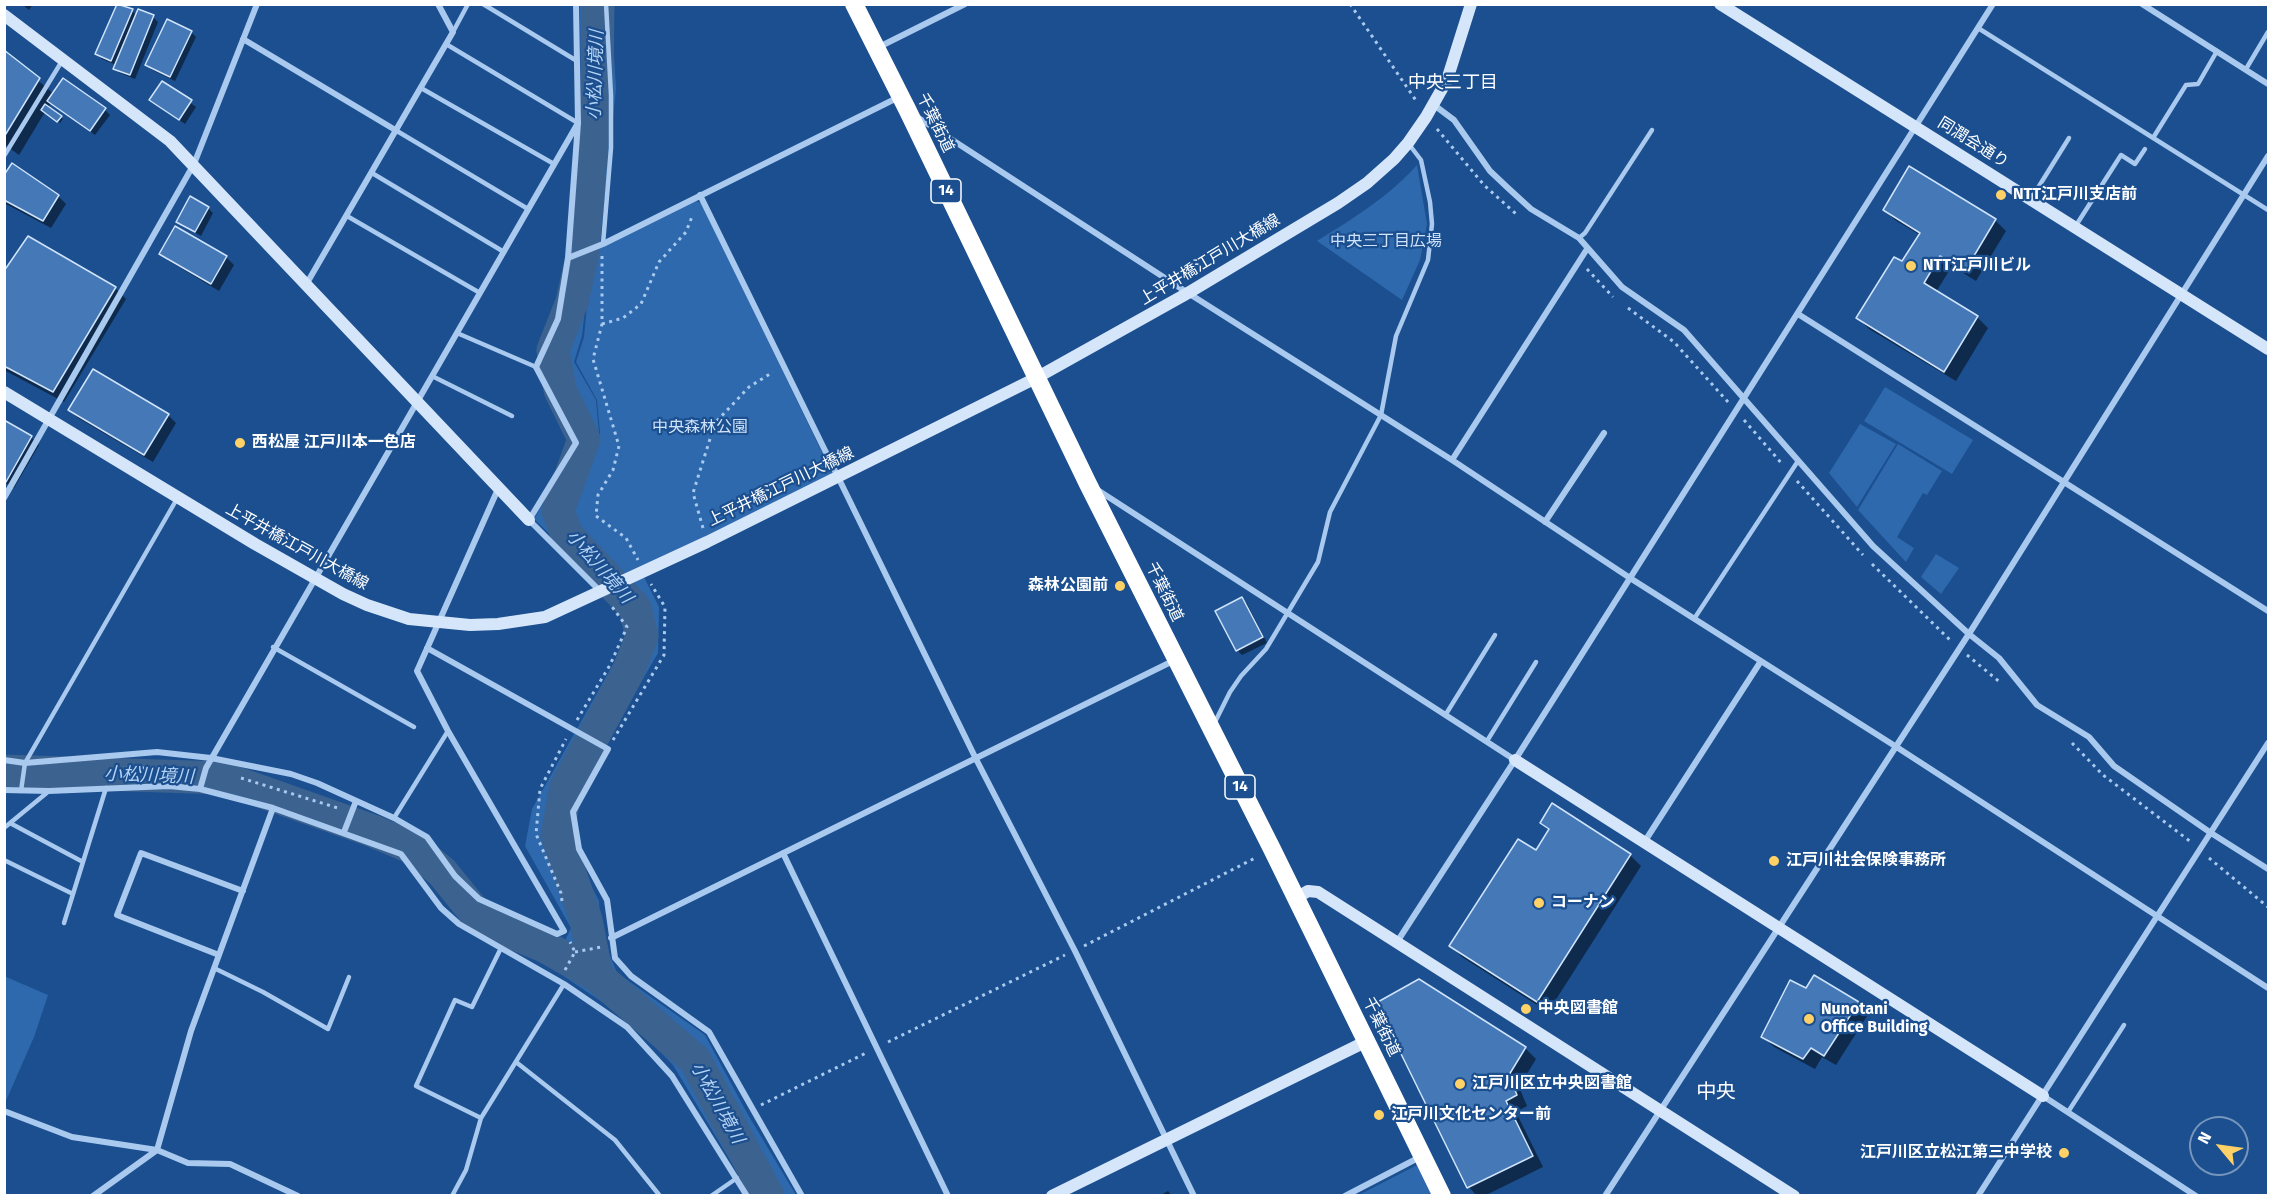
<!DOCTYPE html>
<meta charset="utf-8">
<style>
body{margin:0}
#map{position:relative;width:2273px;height:1200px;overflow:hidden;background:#1b4f8f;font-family:"Fira Sans",sans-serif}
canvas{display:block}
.frame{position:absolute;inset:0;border:6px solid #fff;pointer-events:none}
.north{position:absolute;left:2189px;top:1116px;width:60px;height:60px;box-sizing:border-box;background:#1b4f8f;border:2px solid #7695bc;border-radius:50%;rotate:299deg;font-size:16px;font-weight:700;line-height:24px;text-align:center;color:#fff}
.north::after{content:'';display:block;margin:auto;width:21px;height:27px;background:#ffd166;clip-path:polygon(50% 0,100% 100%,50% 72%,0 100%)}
</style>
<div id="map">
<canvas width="2273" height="1200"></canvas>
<div class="frame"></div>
<div class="north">N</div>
</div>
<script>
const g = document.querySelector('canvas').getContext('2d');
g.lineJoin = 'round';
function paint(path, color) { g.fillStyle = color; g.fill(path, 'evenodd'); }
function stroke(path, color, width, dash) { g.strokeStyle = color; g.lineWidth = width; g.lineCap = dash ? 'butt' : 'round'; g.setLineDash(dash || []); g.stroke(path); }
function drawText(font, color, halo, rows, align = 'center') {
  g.font = font + ' "Fira Sans","Noto Sans JP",sans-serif'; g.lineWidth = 4.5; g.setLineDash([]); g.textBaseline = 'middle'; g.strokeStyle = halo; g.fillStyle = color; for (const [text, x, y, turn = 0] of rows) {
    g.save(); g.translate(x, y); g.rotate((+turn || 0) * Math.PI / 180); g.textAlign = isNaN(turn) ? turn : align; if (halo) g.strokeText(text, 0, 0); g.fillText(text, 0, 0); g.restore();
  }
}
const green = new Path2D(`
 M580 5H611L616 89 600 240 572 252 581 120Z
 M1417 165 1427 224 1420 260 1402 300 1317 241C1355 217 1387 198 1417 165Z
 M696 201 701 203 832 473 830 477 641 571 659 607 658 653 571 802 568 818 574 853 599 901 600 931 617 973 705 1035 747 1113 796 1195H751L673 1065 630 1021 546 964 462 920 487 910 564 943 571 928 525 846 532 809 633 629 613 595 534 519 578 443 539 367 560 321 571 260 591 253 582 336 574 362 596 400 599 433 575 507 600 433 597 400 576 362 584 337 592 251Z
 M1885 387 1973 440 1952 474 1864 421Z
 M1860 424 1896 444 1857 507 1829 473Z
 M1898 444 1942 471 1927 495 1923 493 1897 537 1914 548 1906 562 1858 510Z
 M1936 554 1959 568 1941 594 1921 577Z
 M4 976 48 995 34 1037 5 1103Z
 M1419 1164 1434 1196H1357Z`);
const shadow = new Path2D(`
 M22 4H33L29 10Z
 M119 4 132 10 136 15 153 17 158 22 135 79 120 73 115 68 116 65 102 59 97 54Z
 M191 32 196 37 175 81 152 70 147 65Z
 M4 52 54 94 105 110 110 115 95 135 51 103 48 108 63 119 60 123 45 112 19 155 4 144Z
 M163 83 196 107 185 124 151 100Z
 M4 177 58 196 66 204 51 228 4 203Z
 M208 208 213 213 201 236 178 222Z
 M1884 210 1995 220 2006 231 1976 281 1952 266 1936 292 1977 317 1988 328 1956 381 1869 329 1858 318 1903 263 1920 235 1895 220Z
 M161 254 226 257 234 265 219 291 169 261Z
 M4 274 115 288 126 299 64 402 4 370Z
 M70 410 168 415 176 423 153 462 78 418Z
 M4 421 31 437 39 445 14 488 4 482Z
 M1242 599 1247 604 1267 643 1242 655 1237 650Z
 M1541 822 1630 855 1641 866 1548 1012 1462 957 1451 946 1536 852 1550 831Z
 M1807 990 1858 1003 1869 1013 1836 1065 1822 1057 1815 1069 1774 1047 1763 1037Z
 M1378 1004 1525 1048 1536 1059 1519 1087 1527 1106 1516 1112 1543 1167 1484 1196H1477L1469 1187Z
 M1168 1191 1172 1196H1159Z`);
const river = new Path2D(`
 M4 771 223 778 373 831 413 848 442 872 481 920 544 946 597 976 695 1060 768 1196
 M597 976 586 920 557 836 566 787 628 672 642 636 635 608 567 535 558 511 584 439 560 390 553 350 572 302 583 252 597 87 598 4`);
const building = new Path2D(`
 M117 4 133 9 111 61 95 54Z
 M138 9 154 15 130 75 113 69Z
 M167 19 192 31 170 77 145 65Z
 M4 50 40 78 4 137Z
 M63 78 106 108 90 131 47 101Z
 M162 81 192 100 179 120 149 100Z
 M45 104 62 116 57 122 41 110Z
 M12 163 59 195 43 221 4 200V175Z
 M1909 166 1996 219 1965 271 1940 256 1924 283 1978 316 1944 372 1856 318 1894 257 1902 261 1920 233 1883 210Z
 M190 196 209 207 195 232 176 222Z
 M175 226 227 256 211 284 159 254Z
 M28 236 116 287 53 392 4 366V271Z
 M93 369 169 414 144 455 68 410Z
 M4 420 32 436 6 482 4 481Z
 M1242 597 1263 637 1236 651 1215 611Z
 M1552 803 1631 854 1537 1002 1449 946 1518 839 1536 850 1549 829 1540 823Z
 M1814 975 1859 1002 1824 1056 1811 1048 1803 1059 1761 1037 1790 980 1806 988Z
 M1419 979 1526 1047 1509 1075 1517 1095 1506 1101 1533 1156 1467 1188 1376 1003Z`);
const path = new Path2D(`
 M1350 4 1417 102
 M1437 129 1484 185 1516 214
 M602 256V324L593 359 619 446 613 470 598 495 596 516 626 538 638 560
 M1587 269 1613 297
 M1628 308 1674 342 1728 402
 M602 324 623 318 641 304 659 262 686 232 693 214
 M1744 420 1783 465
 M1797 481 1863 555
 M703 528 693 493 715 423 749 387 773 372
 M1872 564 1951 641
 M1967 655 2001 683
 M577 720 610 665 627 627 610 604
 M613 740 664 655 665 607 651 584
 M2072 743 2103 775 2191 842
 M126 768H177
 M241 778 341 809
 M2209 858 2268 907
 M562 901 561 893 536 834 540 789 566 739
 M1084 946 1257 857
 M575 952 601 947
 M565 970 575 952 570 942
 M888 1042 1065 955
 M761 1105 866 1053`);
const lane = new Path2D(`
 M483 4 577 61
 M1978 28 2268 210
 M453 32 468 4
 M446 44 578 123
 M2246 69 2268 32
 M421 88 554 164
 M397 131 528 209
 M2153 138 2186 85 2198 84 2217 51
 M4 156 62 61
 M372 173 504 252
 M2031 199 2069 138
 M347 216 480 293
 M2075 227 2121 155 2135 164 2145 149
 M1579 238 1585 233 1652 130
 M603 244 611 148V95L606 4
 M457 333 536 367
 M432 376 512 416
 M1694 619 1798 461
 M273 647 414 727
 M1446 714 1495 635
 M1214 724 1230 692 1241 676 1266 649 1318 562 1330 512 1381 415 1396 336 1428 260 1432 224 1430 202 1421 160 1408 143
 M1487 741 1536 662
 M21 791 25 763 178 497
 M394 818 448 731
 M10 823 83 862
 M4 828 49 791
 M4 860 73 894
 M64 923 106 788
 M214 968 263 992 328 1029 349 977
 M516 1062 615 1140 660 1196
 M2068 1112 2124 1025
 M481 1118 416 1086 455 1000 472 1007 501 948
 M452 1196 466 1170 481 1118 564 984
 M711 1196 737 1178`);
const street = new Path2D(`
 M2142 4 2268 84
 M243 39 397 131
 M879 47 965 4
 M1434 105 1454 120 1490 171 1508 188 1531 209 1579 238 1622 287 1684 330 1873 546 1969 634 1999 658 2037 705 2089 737 2114 766 2211 833 2268 869
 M917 117 1188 293 1452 460 1630 578 1895 746 2268 988
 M700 195 976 759 1075 951 1194 1196
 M568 258 578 123 576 4
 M307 283 453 32 438 4
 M1798 314 2268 611
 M1452 460 1587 249
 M1096 489 1515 760
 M4 498 194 164 257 4
 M1545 522 1604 433
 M601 592 529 520 576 443 536 367 558 319 568 258 603 244 899 97
 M427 648 608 749 573 812 579 849 607 900 615 958 631 976 709 1032 802 1196
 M4 760 25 763 157 752 211 758 291 774 317 783 394 818 427 837 455 876 479 899 557 934 564 931 448 731 417 671 498 489
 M200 789 206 768 578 123
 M4 790 49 791 169 786 200 789 273 808 401 854 441 908 459 924 564 984 627 1027 672 1076 747 1196
 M344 832 356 801
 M1645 841 1761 661
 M783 853 948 1196
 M611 938 1175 660
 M1397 942 1515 760 1993 4
 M219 955 117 915 141 853 243 891
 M2043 1096 2196 1196
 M4 1111 72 1137 157 1150 191 1031 273 808
 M93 1196 157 1150 188 1163 230 1164 298 1196
 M1345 1196 1420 1157
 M1605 1196 1974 626 2268 156
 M1978 1196 2268 743`);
const secondary = new Path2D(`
 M1720 4 2268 349
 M4 15 170 141 529 520
 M4 392 255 544 343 594 367 605 409 619 470 625 498 624 545 617 707 542 1036 378 1188 293 1338 203 1367 183 1394 159 1408 143 1426 117 1447 80 1471 4
 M1515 760 2043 1096
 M1296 898 1308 891 1318 892 1794 1196
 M1052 1196 1367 1041`);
const highway = new Path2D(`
 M854 4 908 111 1088 484 1272 849 1442 1196`);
const markers = [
 [2001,195,6,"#ffd166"],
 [1911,266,6,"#ffd166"],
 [240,443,6,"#ffd166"],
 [1120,586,6,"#ffd166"],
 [1774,861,6,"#ffd166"],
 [1539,903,6,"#ffd166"],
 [1526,1009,6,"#ffd166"],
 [1809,1019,6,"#ffd166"],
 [1460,1084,6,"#ffd166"],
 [1379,1115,6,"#ffd166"],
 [2064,1153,6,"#ffd166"]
];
const shields = [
 [946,191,30],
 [1240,787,30]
];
const shieldNames = [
 ["14",946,191],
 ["14",1240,787]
];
const streetNames = [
 ["千葉街道",935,123,64],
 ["同潤会通り",1973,143,32],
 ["上平井橋江戸川大橋線",1210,260,-31],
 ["上平井橋江戸川大橋線",781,487,-26],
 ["上平井橋江戸川大橋線",297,547,29],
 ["千葉街道",1164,592,64],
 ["千葉街道",1381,1027,64]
];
const poiNames = [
 ["NTT江戸川支店前",2013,195],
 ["NTT江戸川ビル",1923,266],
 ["西松屋 江戸川本一色店",252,443],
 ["森林公園前",1108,586,"right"],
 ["江戸川社会保険事務所",1786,861],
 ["コーナン",1551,903],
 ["中央図書館",1538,1009],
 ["Nunotani",1821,1010],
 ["Office Building",1821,1028],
 ["江戸川区立中央図書館",1472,1084],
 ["江戸川文化センター前",1391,1115],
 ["江戸川区立松江第三中学校",2052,1153,"right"]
];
const parkNames = [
 ["中央三丁目広場",1386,242],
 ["中央森林公園",700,428]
];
const waterNames = [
 ["小松川境川",596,75,-88],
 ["小松川境川",599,567,49],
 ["小松川境川",149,776,2],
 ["小松川境川",717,1103,61]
];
const neighbourhoodNames = [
 ["中央三丁目",1453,83]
];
const quarterNames = [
 ["中央",1716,1092]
];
paint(green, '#2e69ad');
paint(shadow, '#0007');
stroke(river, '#3c6290', 33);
paint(building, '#4478b7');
stroke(building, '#cfe3fa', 1.5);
stroke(path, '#a9c9ee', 3, [3, 4.5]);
stroke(lane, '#a9c9ee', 4.5);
stroke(street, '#a9c9ee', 6);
stroke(secondary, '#d6e6fa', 12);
stroke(highway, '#fff', 18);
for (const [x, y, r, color] of markers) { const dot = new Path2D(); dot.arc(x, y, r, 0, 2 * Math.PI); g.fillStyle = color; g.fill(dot); stroke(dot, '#1b4f8f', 2); }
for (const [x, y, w] of shields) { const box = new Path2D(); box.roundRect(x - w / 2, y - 12, w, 24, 4.5); g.fillStyle = '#1b4f8f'; g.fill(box); stroke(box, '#fff', 1.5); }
drawText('bold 15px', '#fff', null, shieldNames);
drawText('16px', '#fff', '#1b4f8f', streetNames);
drawText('bold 16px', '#fff', '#1b4f8f', poiNames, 'left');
drawText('16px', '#cfe3fa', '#1b4f8f', parkNames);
drawText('italic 18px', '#b5d3f5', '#1b4f8f', waterNames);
drawText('18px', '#fff', '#1b4f8f', neighbourhoodNames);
drawText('20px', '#fff', '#1b4f8f', quarterNames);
</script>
